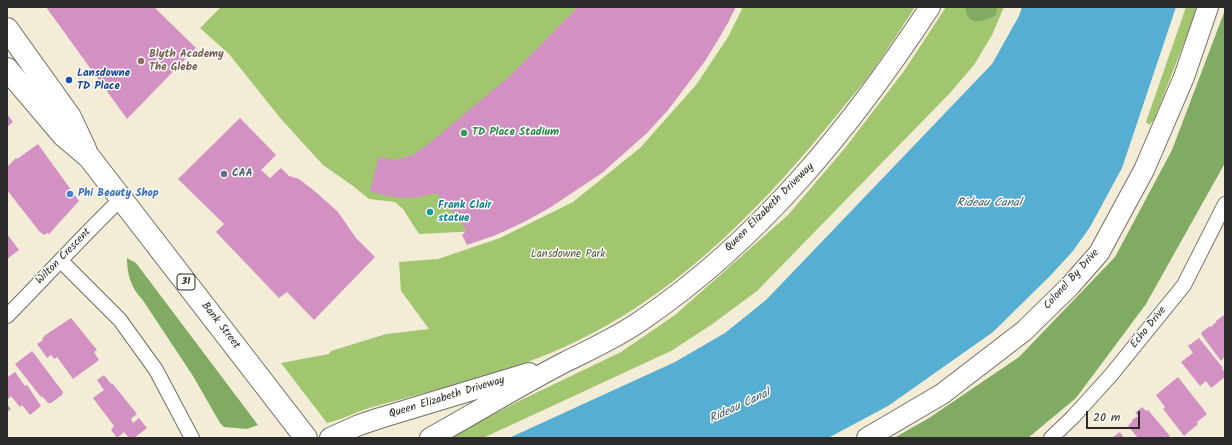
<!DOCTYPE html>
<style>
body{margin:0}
#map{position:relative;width:1232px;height:445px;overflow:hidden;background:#f3edd7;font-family:Kalam,sans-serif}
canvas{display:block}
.frame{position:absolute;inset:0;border:8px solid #2b2b2b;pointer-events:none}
.scale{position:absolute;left:1086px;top:411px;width:54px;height:18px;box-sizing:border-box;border:2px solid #2b2b2b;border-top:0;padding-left:5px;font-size:12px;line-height:14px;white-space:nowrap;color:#2b2b2b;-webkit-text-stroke:3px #fdfcf7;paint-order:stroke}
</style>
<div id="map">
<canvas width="1232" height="445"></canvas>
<div class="frame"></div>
<div class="scale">20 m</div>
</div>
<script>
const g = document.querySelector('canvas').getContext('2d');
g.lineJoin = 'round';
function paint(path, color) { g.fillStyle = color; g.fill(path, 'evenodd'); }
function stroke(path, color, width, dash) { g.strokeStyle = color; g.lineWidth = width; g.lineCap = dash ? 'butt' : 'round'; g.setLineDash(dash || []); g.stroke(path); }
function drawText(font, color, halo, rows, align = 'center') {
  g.font = font + ' Kalam,sans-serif'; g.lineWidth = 3; g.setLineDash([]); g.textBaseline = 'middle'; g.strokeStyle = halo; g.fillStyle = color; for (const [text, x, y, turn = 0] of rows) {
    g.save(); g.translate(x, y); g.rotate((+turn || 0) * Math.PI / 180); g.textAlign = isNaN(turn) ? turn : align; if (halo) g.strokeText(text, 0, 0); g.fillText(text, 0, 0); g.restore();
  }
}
const green = new Path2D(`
 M219 7H735L728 23 667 100 479 231 419 234 403 209 395 202 369 199 353 186 323 165 281 119 229 54 200 28 220 8Z
 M743 7H915C903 25 892 43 880 60 867 80 851 97 836 116 768 200 687 285 589 335 523 370 448 386 376 406 360 410 344 419 327 423L281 363 329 354 331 351 386 334 429 329 401 291 399 262 438 259 500 238 573 202 640 148 696 85 728 37Z
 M946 7H1004L992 35 974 65 949 94 757 291 711 325 671 351 483 438H449L515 403 621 352 675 315 788 215 845 148 904 71Z
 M1186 7H1198L1154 120 1149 125 1146 122Z`);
const forest = new Path2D(`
 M965 7H998L995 16C981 22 968 27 965 7Z
 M1225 10V163L1146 304 1076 398 1028 438H894L929 418 1019 357 1115 257 1172 150Z
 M127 258 136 263 258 425 247 429 224 427 220 423 193 376 142 299C131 288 127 274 127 258Z`);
const water = new Path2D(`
 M1022 7H1176L1122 168 1090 227 1073 251 1049 277 993 332 888 406 828 438H509L675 362 725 333 766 300 992 64 1019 16Z`);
const building = new Path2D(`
 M46 7H154L196 48 127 119Z
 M578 7H736L721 35 705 61 668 110 647 133 602 173 551 207 524 222 496 235 467 245 462 235 467 230 437 193 419 197 403 198 387 196 370 191 379 157 395 160 413 155 431 142 510 76Z
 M7 114 13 122 7 127Z
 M240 118 276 155 261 170 270 178 281 168 289 176 299 179 317 193 338 212 356 238 375 257 314 320 287 292 279 298 216 232 224 224 178 179Z
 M38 144 79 201 49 234 47 233 44 235 39 231 7 190V167L16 158 17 159Z
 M7 234 19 250 7 259Z
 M1224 315H1225V356L1221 361 1201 334 1202 332 1210 326 1211 327 1216 322V321Z
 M71 318 97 350 94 352 99 360 73 379 57 357 54 359 51 355 47 358 37 344 43 340 42 339 44 337V336Z
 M1199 338 1223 368H1222L1225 373V377L1211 388 1206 381 1200 386 1181 362 1193 353 1188 346Z
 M32 351 63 392 62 395 51 403H48L42 396 41 397 15 364Z
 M15 372 25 386 27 385 41 406 30 415 22 405 20 407 11 396 8 399H7V376L8 377Z
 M104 375 111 384 112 383 137 414 131 419 133 423 139 418 147 428 134 438H129L124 432 117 438 111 430 114 426 93 398 104 390 97 380Z
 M1178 377 1207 414 1197 422 1198 424 1184 436 1163 409 1165 407 1156 395Z
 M7 404 11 409 7 412Z
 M1142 407 1146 411 1148 410 1170 436 1168 438H1138L1128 426 1132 422V420L1136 417H1139L1135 413Z
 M1120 432 1124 438H1112Z`);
const street = new Path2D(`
 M61 261 120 320 156 370 192 438
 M7 316C46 277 82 236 122 198
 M1051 438 1073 417 1111 375 1184 285 1225 204`);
const secondary = new Path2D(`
 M330 438 359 425 380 418 529 373
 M430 438C475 413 519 386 565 362 591 349 618 337 642 320 761 239 852 126 930 7
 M867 438 942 394 1024 331 1070 286 1099 253 1144 170 1184 77 1208 7`);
const primary = new Path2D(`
 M7 29 70 117 85 149
 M7 69 63 135 89 157 306 438`);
const markers = [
 [141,61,4,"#8d6e63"],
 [69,80,4,"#1a4fb4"],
 [464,133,4,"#2e9e5b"],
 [224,174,4,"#5c6f8a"],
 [70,194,4,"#3f7fe0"],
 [430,212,4,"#0f9aa8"]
];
const shields = [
 [186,282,18]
];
const shieldNames = [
 ["31",186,282]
];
const educationNames = [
 ["Blyth Academy",149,55],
 ["The Glebe",149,68]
];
const transitNames = [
 ["Lansdowne",77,74],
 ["TD Place",77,87]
];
const leisureNames = [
 ["TD Place Stadium",472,133]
];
const serviceNames = [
 ["CAA",232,174]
];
const shopNames = [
 ["Phi Beauty Shop",78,194]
];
const cultureNames = [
 ["Frank Clair",438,206],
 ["statue",438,219]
];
const streetNames = [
 ["Queen Elizabeth Driveway",770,208,-45],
 ["Wilton Crescent",64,257,-46],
 ["Colonel By Drive",1072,280,-48],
 ["Bank Street",220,326,52],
 ["Echo Drive",1149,328,-51],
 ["Queen Elizabeth Driveway",447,398,-17]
];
const parkNames = [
 ["Lansdowne Park",568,255]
];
const waterNames = [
 ["Rideau Canal",989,204],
 ["Rideau Canal",740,407,-25]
];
paint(green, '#a2c66f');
paint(forest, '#81ab62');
paint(water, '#56aed3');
paint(building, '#d390c3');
stroke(street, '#716f67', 16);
stroke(secondary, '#716f67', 22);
stroke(primary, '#716f67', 24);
stroke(street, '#fff', 14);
stroke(secondary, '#fff', 20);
stroke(primary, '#fff', 22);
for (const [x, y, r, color] of markers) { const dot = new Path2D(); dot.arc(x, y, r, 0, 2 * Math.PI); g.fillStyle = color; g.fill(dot); stroke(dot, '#fdfcf7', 1.5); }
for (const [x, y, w] of shields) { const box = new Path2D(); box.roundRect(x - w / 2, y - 8, w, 16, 3); g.fillStyle = '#fdfcf7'; g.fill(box); stroke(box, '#2b2b2b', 1); }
drawText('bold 10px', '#2b2b2b', null, shieldNames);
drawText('bold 11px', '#785e54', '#fdfcf7', educationNames, 'left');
drawText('bold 11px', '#164399', '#fdfcf7', transitNames, 'left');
drawText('bold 11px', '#27864d', '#fdfcf7', leisureNames, 'left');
drawText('bold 11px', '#4e5e75', '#fdfcf7', serviceNames, 'left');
drawText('bold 11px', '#366cbe', '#fdfcf7', shopNames, 'left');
drawText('bold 11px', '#0d838f', '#fdfcf7', cultureNames, 'left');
drawText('11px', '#2b2b2b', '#fdfcf7', streetNames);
drawText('11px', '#4f5a3f', '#fdfcf7', parkNames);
drawText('italic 12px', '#3c5f6e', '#fdfcf7', waterNames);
</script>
